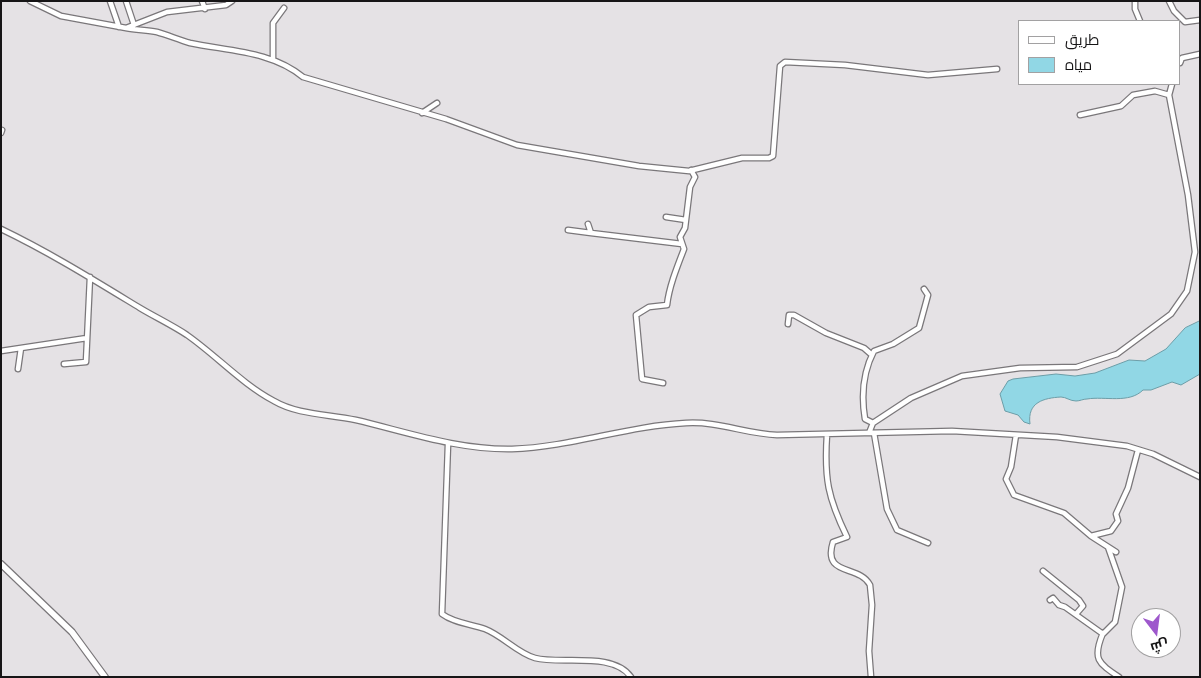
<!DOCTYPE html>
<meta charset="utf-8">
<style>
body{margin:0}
#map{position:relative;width:1201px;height:678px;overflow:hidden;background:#e5e2e5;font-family:"Public Sans",Cairo,sans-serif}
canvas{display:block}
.frame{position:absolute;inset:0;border:2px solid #161516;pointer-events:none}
.legend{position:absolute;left:1018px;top:20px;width:162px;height:65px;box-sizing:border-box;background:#fff;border:1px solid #a2a1a2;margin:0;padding:6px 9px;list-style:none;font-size:15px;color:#161516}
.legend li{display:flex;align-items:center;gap:10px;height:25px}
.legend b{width:25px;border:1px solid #a2a1a2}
.north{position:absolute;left:1131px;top:608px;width:50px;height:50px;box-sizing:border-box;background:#fff;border:1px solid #a2a1a2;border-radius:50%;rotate:165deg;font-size:14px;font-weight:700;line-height:20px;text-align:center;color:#161516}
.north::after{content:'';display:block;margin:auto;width:18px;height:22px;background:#9e58cc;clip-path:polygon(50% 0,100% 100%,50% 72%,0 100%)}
</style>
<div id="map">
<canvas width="1201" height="678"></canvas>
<div class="frame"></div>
<ul class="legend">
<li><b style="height:6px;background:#fff"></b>طريق</li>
<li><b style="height:14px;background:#91d7e5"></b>مياه</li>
</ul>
<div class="north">ش</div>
</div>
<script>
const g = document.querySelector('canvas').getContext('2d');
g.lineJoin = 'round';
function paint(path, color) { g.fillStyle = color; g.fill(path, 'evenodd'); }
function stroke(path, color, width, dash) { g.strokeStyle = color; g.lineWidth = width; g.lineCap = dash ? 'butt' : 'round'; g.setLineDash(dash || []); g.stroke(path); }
const water = new Path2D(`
 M1200 321V374L1181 385 1172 382 1151 390H1143C1129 404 1105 396 1087 399 1083 399 1080 401 1076 401 1070 401 1066 397 1061 397 1044 398 1027 402 1030 424L1024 422 1018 415 1005 411 1000 394 1008 381 1013 379 1056 374 1075 376 1095 373 1129 360 1145 361 1166 349 1185 328Z`);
const street = new Path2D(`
 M30 1 61 16 126 28 167 12 226 5 232 1
 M110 1 119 27
 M126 1 134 25
 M202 1 205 9
 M1135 1V9L1140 21
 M1169 1 1174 11 1185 22 1200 20
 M126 28C136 30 147 30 157 32 168 35 179 40 190 43 228 51 272 51 303 77L446 119 517 145 639 166 689 171 742 158H769L773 156 780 66 785 62 845 65 928 75 997 69
 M273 59V23L284 8
 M1180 63 1182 58 1200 54
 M422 113 437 103
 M1080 115 1121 106 1133 95 1155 91 1169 95
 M1 133 2 130
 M666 217 686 220
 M588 224 591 233 682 244
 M1 229C49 252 94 280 140 308 155 317 172 325 187 335 217 356 242 384 274 401 298 415 329 414 356 420 407 432 458 450 512 449 571 447 627 426 686 423 718 421 746 434 777 435L952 431 1057 437 1127 446 1153 454 1200 477
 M568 230 591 233
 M788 324 789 315H794L826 333 864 348 872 355
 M1 351 87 338
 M64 364 86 362 90 277
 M18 369 21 348
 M663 383 642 379 636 315 649 307 667 305C669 287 677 267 684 249L680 237 685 228 690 187 695 177 691 170
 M873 423 865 419C861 395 863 372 874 351L893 344 919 328 928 295 924 289
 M869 433 873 423 911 398 962 376 1020 368 1077 367 1117 354 1171 314 1187 291 1195 252 1188 195 1169 95 1172 84
 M874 433 887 509 897 530 928 543
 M827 434C824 479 828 498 847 537L833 542C822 577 859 564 870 585L872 605 869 651 871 677
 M1016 435 1011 467 1006 479 1014 495 1064 513 1091 536
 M448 444 442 614C454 623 471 624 485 629 503 636 517 653 535 658 561 665 613 651 631 677
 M1116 552 1091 536 1111 531 1118 521 1116 514 1128 488 1138 450
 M1043 571 1079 600 1083 606 1076 614
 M1050 600 1053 598 1059 605 1065 607 1103 634 1115 622 1122 587 1108 547
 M1103 633C1092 659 1098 663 1119 677`);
const secondary = new Path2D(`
 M1 564 72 632 105 677`);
paint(water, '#91d7e5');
stroke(water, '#6c9da7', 1);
stroke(street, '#7a777a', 7);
stroke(secondary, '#7a777a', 8);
stroke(street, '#fff', 4.5);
stroke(secondary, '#fff', 5.5);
</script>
